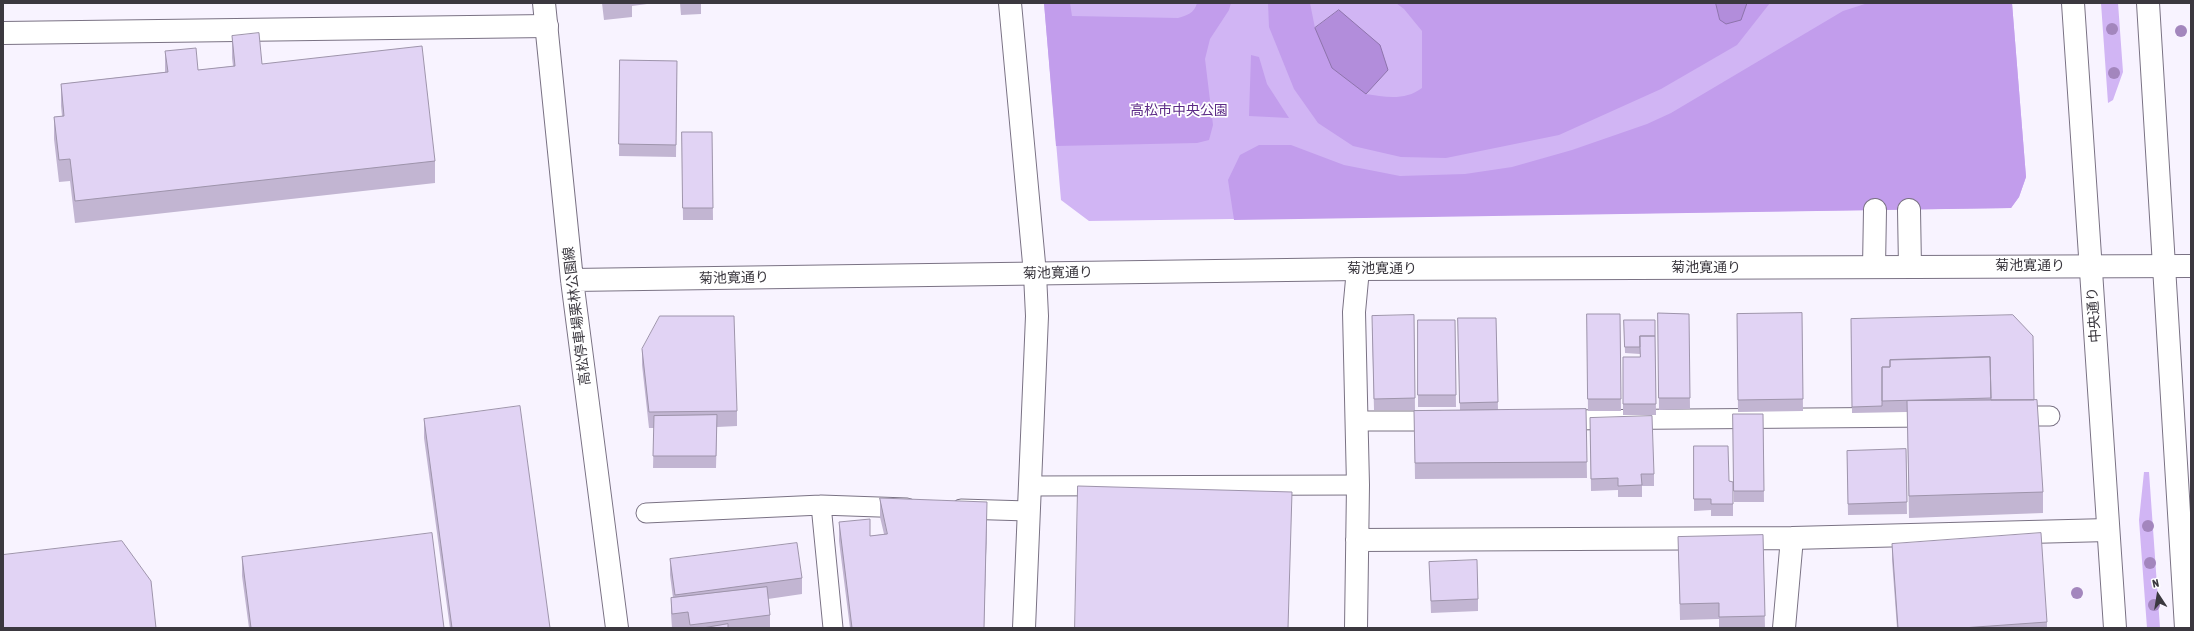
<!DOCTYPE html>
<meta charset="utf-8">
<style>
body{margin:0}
#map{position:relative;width:2194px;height:631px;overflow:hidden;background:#f8f3ff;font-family:"Asap Condensed",sans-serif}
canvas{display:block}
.frame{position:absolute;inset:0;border:4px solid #3b383f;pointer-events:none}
.north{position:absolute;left:2138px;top:575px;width:40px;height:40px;-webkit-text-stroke:3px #fff;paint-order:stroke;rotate:348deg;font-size:11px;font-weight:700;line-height:16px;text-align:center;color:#3b383f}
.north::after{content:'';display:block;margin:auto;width:14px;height:18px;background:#3b383f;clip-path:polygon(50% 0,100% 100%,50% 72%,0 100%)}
</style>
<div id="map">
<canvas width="2194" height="631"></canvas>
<div class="frame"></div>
<div class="north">N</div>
</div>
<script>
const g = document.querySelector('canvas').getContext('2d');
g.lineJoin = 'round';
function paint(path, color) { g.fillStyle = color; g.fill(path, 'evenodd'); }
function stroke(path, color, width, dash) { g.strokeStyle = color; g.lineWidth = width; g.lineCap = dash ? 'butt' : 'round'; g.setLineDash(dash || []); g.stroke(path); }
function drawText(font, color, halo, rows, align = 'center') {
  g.font = font + ' "Asap Condensed","Noto Sans JP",sans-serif'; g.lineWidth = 3.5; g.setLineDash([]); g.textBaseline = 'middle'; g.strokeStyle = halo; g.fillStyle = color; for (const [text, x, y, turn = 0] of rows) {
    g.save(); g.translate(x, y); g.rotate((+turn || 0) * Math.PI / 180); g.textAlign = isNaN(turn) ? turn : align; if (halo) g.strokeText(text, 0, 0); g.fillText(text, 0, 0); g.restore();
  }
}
const green = new Path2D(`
 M1044 3H2012L2026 177 2019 197 2011 208 1089 221 1061 200Z
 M2101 3H2118L2123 72 2113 100 2108 103Z
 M2144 472H2149L2160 628H2147L2139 520Z`);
const forest = new Path2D(`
 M1044 3H1070L1072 16 1178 18C1187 15 1194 14 1197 3H1231L1229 10 1210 39 1205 59 1213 125 1209 140 1197 143 1056 146Z
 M1268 3H1310L1315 28 1366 94C1385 97 1405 101 1422 88V31L1404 9 1396 3H1770L1737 45 1661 89 1559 135 1446 158 1401 157 1353 146 1318 123 1294 89 1269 27Z
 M1868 3H2012L2026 177 2019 197 2011 208 1234 220 1228 180 1240 155 1259 145H1291L1344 165 1400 176 1465 174 1512 167 1572 150 1647 124 1671 113 1843 11Z
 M1251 55 1259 57 1267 84 1289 118 1249 116Z`);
const water = new Path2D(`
 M1716 3H1747L1741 20 1726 24 1720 20Z
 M1339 10 1380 45 1388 70 1366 94 1332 68 1315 28Z`);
const lane = new Path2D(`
 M2013 416H2050
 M1561 420 1932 417
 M1357 421H1440
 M1029 486 1358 485
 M821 505 833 628
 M961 509 1028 511
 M646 513 821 505 907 508`);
const street = new Path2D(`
 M1010 3 1035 274 1037 316 1024 628
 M3 33 547 26
 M1909 210 1910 267
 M1874 267 1875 210
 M1357 540 1792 538 2108 530
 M1356 628 1358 485 1354 312 1358 269
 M1784 628 1792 538`);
const secondary = new Path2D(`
 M544 3 572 280 617 628
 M572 280 1358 269 2191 266`);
const highway = new Path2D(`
 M2073 3 2115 628
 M2148 3 2186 628`);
const trees = [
 [2112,29],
 [2181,31],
 [2114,73],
 [2148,526],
 [2150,563],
 [2077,593],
 [2154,605]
];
const wall = new Path2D(`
 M602 3H647V4L632 6V17L604 20Z
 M680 3H701V14L681 15Z
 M232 36 262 64 435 161V183L75 223 70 181 59 182 54 139V117L62 116 61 106V84L165 72V51L198 70 233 66 232 58Z
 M620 60 677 61 676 157 619 156Z
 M682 132H712L713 220H683Z
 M1658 313 1689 314 1690 409 1659 410Z
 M1802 313 1803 411 1738 412 1737 314Z
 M1587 314H1620L1621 411H1588Z
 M1414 315 1415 410H1374L1372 328Z
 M1458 318H1496L1498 410 1586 409 1587 478 1415 479 1414 411 1460 410Z
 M1851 319 2034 400 2043 492V513L1909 518 1907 412 1852 413Z
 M1418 320H1455L1456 407H1418Z
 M1624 320H1655L1656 415H1623V357H1640V354L1625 353Z
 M642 349 737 411V426L717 427 716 468H653L654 428H649L642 365Z
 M1733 414H1763L1764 502H1734Z
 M1590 418 1654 474V486H1642V497H1618V490L1591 491Z
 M424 419 550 628H450L424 438Z
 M1694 446 1729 481 1733 482V516H1711V510L1694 511Z
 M1906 449 1907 514 1848 515 1847 451Z
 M880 498 987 520 984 628H850L839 541V522L870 536 884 534 880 517Z
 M1763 535 1765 628H1719V619L1680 620 1678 537Z
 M1892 544 2047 622V628H1897L1892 560Z
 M242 557 444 628H249L242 576Z
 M670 559 802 578V594L768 599 770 615V628H672L671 614V598H673L670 575Z
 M1429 562 1478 599V611L1431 613Z`);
const shadedWall = new Path2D(`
 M987 502V520L984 628Z`);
const building = new Path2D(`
 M259 33 262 64 422 46 435 161 75 201 70 159 59 160 54 117 64 116 61 84 168 72 165 51 196 48 198 70 235 66 232 36Z
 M620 60 677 61 676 145 619 144Z
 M682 132H712L713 208H683Z
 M1658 313 1689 314 1690 398H1659Z
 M1802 313 1803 399 1738 400 1737 314Z
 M1587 314H1620L1621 399H1588Z
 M1414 315 1415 398 1374 399 1372 316Z
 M2013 315 2033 336 2034 400H1991L1990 357 1890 360V367H1882V406L1852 407 1851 319Z
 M660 316H734L737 411 649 412 642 349Z
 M1458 318H1496L1498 402 1460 403Z
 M1418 320H1455L1456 395H1418Z
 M1624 320H1655V336H1640V347H1625Z
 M1640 336H1655L1656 404H1623V357H1640Z
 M1990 357 1991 398 1882 401V367H1890V360Z
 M2037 400 2043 492 1909 496 1907 401Z
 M520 406 550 628H452L424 419Z
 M1586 409 1587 462 1415 463 1414 411Z
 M1733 414H1763L1764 491H1734Z
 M717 415 716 456H653L654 416Z
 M1652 416 1654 474H1641L1642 485 1618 486V478L1591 479 1590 418Z
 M1694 446H1728L1729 481 1733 482V504H1711V499H1694Z
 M1906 449 1907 502 1848 504 1847 451Z
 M1078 486 1292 492 1288 628H1075Z
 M880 498 987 502 984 628H852L839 522 870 519V536L887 534Z
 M432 533 444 628H251L242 557Z
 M2041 533 2047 622 1962 628H1898L1892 544Z
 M1763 535 1765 616 1719 617V603L1680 604 1678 537Z
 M122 541 151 581 156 628H3V555Z
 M797 543 802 578 675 595 670 559Z
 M1477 560 1478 599 1431 601 1429 562Z
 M767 587 770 615 690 625 688 612 672 614 671 598Z
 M728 624V628H703Z`);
const parkNames = [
 ["高松市中央公園",1179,111]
];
const streetNames = [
 ["菊池寛通り",2030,266],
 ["菊池寛通り",1706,268],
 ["菊池寛通り",1382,269],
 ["菊池寛通り",1058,273,-1],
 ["菊池寛通り",734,278,-1],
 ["中央通り",2094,315,-94],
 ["高松停車場栗林公園線",577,316,-97]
];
paint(green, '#d1b5f4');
paint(forest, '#c29dec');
paint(water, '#b28ddb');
stroke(water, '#8e74ac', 1);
stroke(lane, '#7a7284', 21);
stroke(street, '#7a7284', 24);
stroke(secondary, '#7a7284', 24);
stroke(highway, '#7a7284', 24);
stroke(lane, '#fff', 19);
stroke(street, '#fff', 22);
stroke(secondary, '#fff', 22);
stroke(highway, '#fff', 22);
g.fillStyle = '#a386bd';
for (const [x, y] of trees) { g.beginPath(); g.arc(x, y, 6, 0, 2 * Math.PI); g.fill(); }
paint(wall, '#c2b5d2');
paint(shadedWall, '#9e94ab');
paint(building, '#e1d3f4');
stroke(building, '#9e94ab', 1);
drawText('14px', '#5d2c87', '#fff', parkNames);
drawText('14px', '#3b383f', '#fff', streetNames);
</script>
